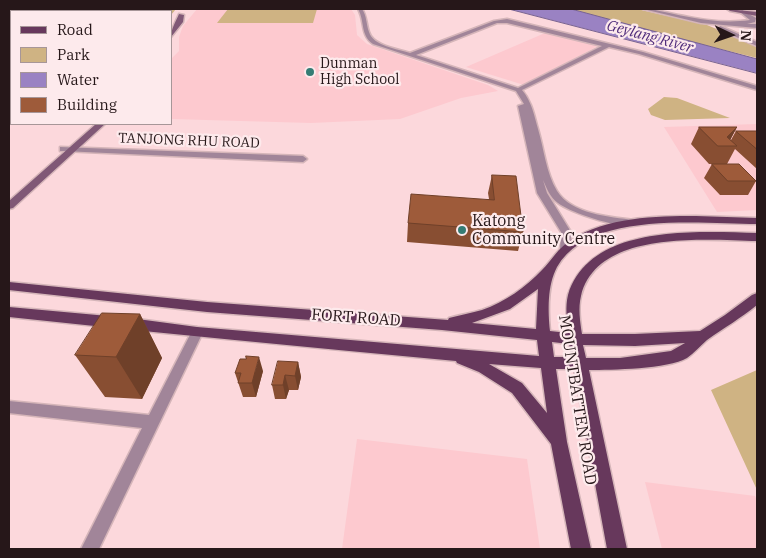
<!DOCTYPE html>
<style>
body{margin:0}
#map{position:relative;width:766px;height:558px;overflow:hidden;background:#fcd8dc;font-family:"IBM Plex Serif",serif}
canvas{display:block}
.frame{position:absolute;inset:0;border:10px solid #261719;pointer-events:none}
.legend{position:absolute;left:10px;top:10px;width:162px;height:115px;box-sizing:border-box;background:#fdeaec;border:1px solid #a79698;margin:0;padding:6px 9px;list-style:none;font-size:15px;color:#261719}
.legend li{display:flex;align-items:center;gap:10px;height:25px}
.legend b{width:25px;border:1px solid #a79698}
.north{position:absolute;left:706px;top:10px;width:50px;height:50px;-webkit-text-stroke:4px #fdeaec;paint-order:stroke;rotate:93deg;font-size:14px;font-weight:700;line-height:20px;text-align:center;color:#261719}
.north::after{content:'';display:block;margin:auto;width:18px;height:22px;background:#261719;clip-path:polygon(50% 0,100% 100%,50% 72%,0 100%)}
</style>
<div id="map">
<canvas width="766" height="558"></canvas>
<div class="frame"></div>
<ul class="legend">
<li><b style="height:6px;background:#67385c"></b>Road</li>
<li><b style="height:14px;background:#cfb383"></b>Park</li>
<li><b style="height:14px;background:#9a82c3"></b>Water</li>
<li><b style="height:14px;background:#9e5b3a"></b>Building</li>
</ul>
<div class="north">N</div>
</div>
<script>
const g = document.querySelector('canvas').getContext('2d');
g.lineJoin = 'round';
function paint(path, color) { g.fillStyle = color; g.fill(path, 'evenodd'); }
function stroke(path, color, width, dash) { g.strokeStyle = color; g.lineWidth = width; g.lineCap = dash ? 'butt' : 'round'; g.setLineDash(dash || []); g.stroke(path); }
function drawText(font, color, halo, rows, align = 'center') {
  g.font = font + ' "IBM Plex Serif",serif'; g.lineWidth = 4.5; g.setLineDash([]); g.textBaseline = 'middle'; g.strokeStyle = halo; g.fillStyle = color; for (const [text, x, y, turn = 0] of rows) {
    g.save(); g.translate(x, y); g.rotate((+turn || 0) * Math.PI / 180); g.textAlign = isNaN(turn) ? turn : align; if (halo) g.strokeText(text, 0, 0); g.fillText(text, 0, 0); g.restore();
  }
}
const built = new Path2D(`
 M197 9H351L355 15 357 35 367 44 488 85 498 91 461 98 400 119 311 123 171 119V59L179 51V37L183 26Z
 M545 33 600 45 524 85 466 67Z
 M757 124V210L717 212 664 127Z
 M357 439 527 459 540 549H342Z
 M645 482 755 496 757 500V549H662Z`);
const green = new Path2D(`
 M20 9H176L171 15V11H15Z
 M228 9H317L313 23H217Z
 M571 9H637L707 25 757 46V58L648 31Z
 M664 97 677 98 730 118 665 120 651 115 648 109Z
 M757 370V490L711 390Z`);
const water = new Path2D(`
 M509 9H571L757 59V73Z`);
const street = new Path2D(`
 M358 9H362C367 16 366 24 369 32 373 46 398 49 410 53L494 21 507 19 643 52 757 86V90L639 54 609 47 522 90C532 102 534 115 538 129 544 149 546 173 557 191 571 214 610 217 634 220L639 223C628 233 569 212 558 203 550 197 547 189 543 180L547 193 571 232 570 250 565 253 560 250 561 232 537 193 518 106 524 104 516 91 373 44C360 35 365 21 358 9ZM497 23H507L602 46 518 88 416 55Z
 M643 9H651C684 16 717 25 750 20L740 12 742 10 756 18 755 22 747 24H757V28L701 23Z
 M720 26 757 42V46L718 29Z
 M60 147 303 156 307 159 303 162 63 151H60Z
 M197 327 201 329 203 332 99 549H81L142 428 9 413V401L149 415 193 329Z`);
const secondary = new Path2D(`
 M727 9 757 12V16L730 11Z
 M179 14 184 15 183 22 171 37C171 29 176 21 179 14Z
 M96 124H105L13 208 9 209V201Z`);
const primary = new Path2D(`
 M696 216 757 218V224C702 224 589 210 557 267 547 286 548 311 550 331L568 333C567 320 565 307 568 295 590 223 698 232 757 233V241C706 240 597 229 581 296 578 308 580 321 582 334H635L700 331 725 315 752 295 757 293V305C741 318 724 328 707 340 700 346 694 353 687 358 668 369 611 370 589 370L627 549H607L574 369H556L567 442 591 549H571L551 444 512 393 479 372 457 363 456 361C306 347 158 333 9 317V307L130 318 197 327 539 356 537 340 442 330 207 312 9 290V282L207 302 448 320 449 318C460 315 472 313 482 310 505 302 526 287 542 270 552 260 558 248 571 240 607 217 655 216 696 216ZM538 289 536 329 472 323 510 309ZM552 342 569 344 571 357H554ZM685 343 671 351 620 358H586L583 345 635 346ZM489 364 541 368 547 413 522 383Z`);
const highway = new Path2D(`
 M18 9 9 14V10Z`);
const wall = new Path2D(`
 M699 127H737L730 140H731L736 131H757V169L735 149 727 164H709L691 144Z
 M712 164 756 181 748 195H720L704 178Z
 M492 175 523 232 518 251 407 242 408 223 489 199 488 193Z
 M140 314 162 358 142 399 105 397 75 355Z
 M298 362 301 377 298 390H289L286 399H275L272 385Z
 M263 371 256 397H243L235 373Z`);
const shadedWall = new Path2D(`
 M737 127 728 144 727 137Z
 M140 314 162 358 142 399 116 357Z
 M259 357 263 371 256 397 252 383Z
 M298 362 301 377 298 390 295 376Z
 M285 375 289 390 286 399 283 385Z`);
const building = new Path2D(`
 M699 127H737L727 137 737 146H718Z
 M736 131H757V149Z
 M712 164H739L756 181H728Z
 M492 175 516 176 523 232 408 223 411 194 494 200Z
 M102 313 140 314 116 357 75 355Z
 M246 356 259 357 252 383H238L241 373H235L240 359H246Z
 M278 361 298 362 295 376 285 375 283 385H272Z`);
const markers = [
 [310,72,5,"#357c74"],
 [462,230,5,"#357c74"]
];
const farPoinames = [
 ["Dunman",320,64],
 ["High School",320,80]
];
const farStreetnames = [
 ["TANJONG RHU ROAD",189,141,2]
];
const farWaternames = [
 ["Geylang River",650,37,15]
];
const poiNames = [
 ["Katong",472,221],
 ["Community Centre",472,239]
];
const streetNames = [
 ["FORT ROAD",356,318,4],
 ["MOUNTBATTEN ROAD",577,400,81]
];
paint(built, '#fdc9cf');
paint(green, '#cfb383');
paint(water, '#9a82c3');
stroke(water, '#776290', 1);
stroke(street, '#d5b5b9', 3);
stroke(secondary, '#d5b5b9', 3);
stroke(primary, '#d5b5b9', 3);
stroke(highway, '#d5b5b9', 3);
paint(street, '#a18599');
paint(secondary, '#805876');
paint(primary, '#67385c');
paint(highway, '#511b47');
paint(wall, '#884e32');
paint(shadedWall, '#6f4029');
paint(building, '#9e5b3a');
stroke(building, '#6f4029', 1);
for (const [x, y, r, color] of markers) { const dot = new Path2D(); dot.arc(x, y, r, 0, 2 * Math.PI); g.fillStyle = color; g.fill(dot); stroke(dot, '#fdeaec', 2); }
drawText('14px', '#261719', '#fdeaec', farPoinames, 'left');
drawText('14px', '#261719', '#fdeaec', farStreetnames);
drawText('italic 15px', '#512d7c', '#fdeaec', farWaternames);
drawText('16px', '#261719', '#fdeaec', poiNames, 'left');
drawText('16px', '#261719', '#fdeaec', streetNames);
</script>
